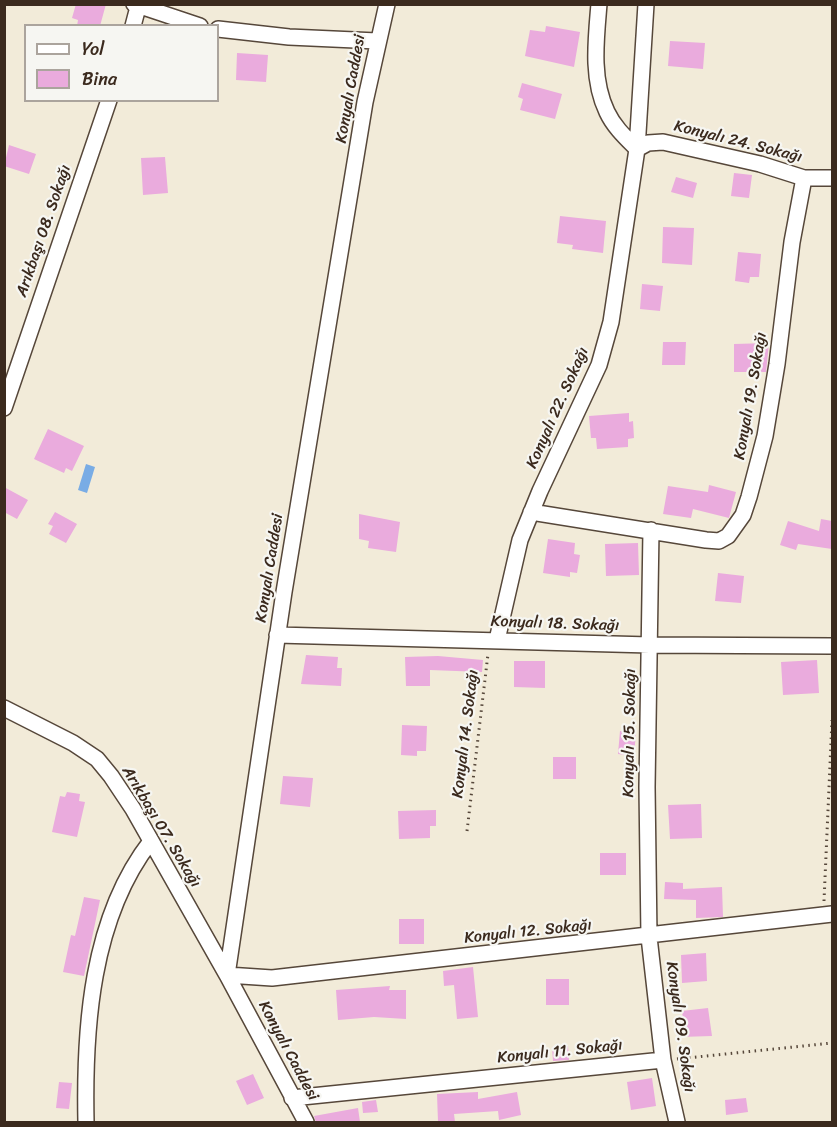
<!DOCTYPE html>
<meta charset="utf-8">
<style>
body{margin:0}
#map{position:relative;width:837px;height:1127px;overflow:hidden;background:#f2ebd9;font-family:Sriracha,sans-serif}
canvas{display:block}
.frame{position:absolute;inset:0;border:6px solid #3b2a1e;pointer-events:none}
.legend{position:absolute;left:24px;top:24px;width:195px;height:78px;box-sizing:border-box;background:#f6f6f2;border:2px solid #aba49d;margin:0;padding:8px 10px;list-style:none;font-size:18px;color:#3b2a1e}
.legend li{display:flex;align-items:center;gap:12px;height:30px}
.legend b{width:30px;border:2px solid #aba49d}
</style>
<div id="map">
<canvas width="837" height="1127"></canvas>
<div class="frame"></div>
<ul class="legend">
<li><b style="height:8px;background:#fff"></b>Yol</li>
<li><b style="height:16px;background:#eaabdd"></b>Bina</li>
</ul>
</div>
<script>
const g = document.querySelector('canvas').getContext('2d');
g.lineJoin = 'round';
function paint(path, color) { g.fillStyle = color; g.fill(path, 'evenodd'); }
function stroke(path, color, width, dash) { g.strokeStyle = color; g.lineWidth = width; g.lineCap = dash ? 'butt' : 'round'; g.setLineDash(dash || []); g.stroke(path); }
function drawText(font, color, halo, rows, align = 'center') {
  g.font = font + ' Sriracha,sans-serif'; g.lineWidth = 4.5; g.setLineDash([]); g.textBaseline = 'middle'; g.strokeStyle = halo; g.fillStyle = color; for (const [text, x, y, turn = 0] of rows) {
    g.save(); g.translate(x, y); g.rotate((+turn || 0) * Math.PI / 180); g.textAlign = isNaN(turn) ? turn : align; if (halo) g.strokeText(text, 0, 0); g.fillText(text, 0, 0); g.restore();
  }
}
const water = new Path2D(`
 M86 464 95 467 87 493 78 490Z`);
const building = new Path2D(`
 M76 4H106L100 26H77L78 20 72 18Z
 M546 26 580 32 574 67 525 56 530 30 545 32Z
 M670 41 705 43 703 69 668 66Z
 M237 53 268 55 266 82 236 80Z
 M522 83 562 94 555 119 520 110 523 99 518 97Z
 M9 145 36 154 29 174 4 166Z
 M165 157 168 193 143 195 141 158Z
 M734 173 752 175 749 198 731 196Z
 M676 177 697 183 693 198 671 192Z
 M560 216 606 221 603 253 572 249 573 245 557 243Z
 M663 227 694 228 692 265 662 263Z
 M738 252 761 254 759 277H750L749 283 735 281Z
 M642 284 663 286 660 311 640 309Z
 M663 342H686L685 365H662Z
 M769 343 766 372H734V344Z
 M629 413V422L633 421 634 438 628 439V447L597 449 596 438H591L589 416Z
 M48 429 84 446 72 471 66 468 64 473 34 459Z
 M709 485 736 492 729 518 693 509 691 518 663 514 668 486 708 492Z
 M4 487 28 500 17 519 4 512Z
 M55 512 77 524 66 543 49 534 53 526 48 524Z
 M359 514 400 522 396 552 368 548 369 541 359 539Z
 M821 519 832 521V549L798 544 796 550 780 545 788 521 819 531Z
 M548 539 575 543 574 554 580 555 577 573 570 572V577L543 573Z
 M638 543 639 575 606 576 605 544Z
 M718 573 744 576 741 603 715 601Z
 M306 655 338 657 337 668H342L341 686 301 684Z
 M438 656 483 660 482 672 430 670V686H406L405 657Z
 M817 660 819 693 783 695 781 662Z
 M514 661H545V688L514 687Z
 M402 725 427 726 426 751H417V756L401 755Z
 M620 731 636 732 634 756 618 754Z
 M553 757H576V779H553Z
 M283 776 313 778 310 807 280 804Z
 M67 792 80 794 79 801 85 802 77 837 52 832 60 796 65 797Z
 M701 804 702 838 670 839 668 805Z
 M436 810V826H430V838L399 839 398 811Z
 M600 853H626V875H600Z
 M665 882 683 883V889L722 887 723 917 696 918V900L664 899Z
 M84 897 100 900 84 976 63 972 71 935 75 936Z
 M399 919H424V944H399Z
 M706 953 707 981 682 983 681 955Z
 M473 967 478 1017 457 1019 454 985 444 986 443 971Z
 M546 979H569V1005H546Z
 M390 986 389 990H406V1019L374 1017 338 1020 336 990Z
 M708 1008 712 1036 680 1037 678 1021H683L682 1011Z
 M568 1046 569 1060 553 1061 552 1047Z
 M253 1074 264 1098 247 1105 236 1081Z
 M652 1078 656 1106 631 1110 627 1082Z
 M59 1082 72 1083 69 1109 56 1108Z
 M478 1092V1099L517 1092 521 1115 499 1120 498 1111 454 1114 455 1122H438L437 1094Z
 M746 1098 748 1112 726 1115 725 1100Z
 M376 1100 378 1112 363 1113 362 1102Z
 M358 1108 360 1122H316L314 1116Z`);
const path = new Path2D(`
 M467 831 488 654
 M824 901 832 720
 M677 1059 832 1043`);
const minor = new Path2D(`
 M134 4 200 26
 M599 4C596 40 591 79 607 112 614 127 626 138 637 149
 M133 26 138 7
 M218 29 289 37 377 41
 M637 149 648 143 663 142 760 164 804 178H832
 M4 408 109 100
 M531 512 706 540 719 541 728 536 743 515 749 497 765 436 777 364 792 242 804 178
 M651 530 647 787 649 937 663 1060 677 1122
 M277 635 650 645 832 646
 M497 640 520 540 540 491 599 365 611 322 637 149 646 4
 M4 708 73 743 97 759 111 776 133 809 227 975 272 978 832 914
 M292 1098 663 1060
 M86 1122C84 1028 91 918 151 841
 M306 1122 227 975 284 592 365 102 387 4`);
const streetNames = [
 ["Konyalı Caddesi",351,89,-80],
 ["Konyalı 24. Sokağı",738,142,14],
 ["Arıkbaşı 08. Sokağı",44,231,-71],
 ["Konyalı 19. Sokağı",751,396,-80],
 ["Konyalı 22. Sokağı",558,408,-66],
 ["Konyalı Caddesi",270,568,-81],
 ["Konyalı 18. Sokağı",555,624,2],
 ["Konyalı 15. Sokağı",630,733,-89],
 ["Konyalı 14. Sokağı",466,734,-83],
 ["Arıkbaşı 07. Sokağı",161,827,59],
 ["Konyalı 12. Sokağı",528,932,-6],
 ["Konyalı 09. Sokağı",680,1027,82],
 ["Konyalı Caddesi",288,1051,62],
 ["Konyalı 11. Sokağı",560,1052,-6]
];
paint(water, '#79ace5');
paint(building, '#eaabdd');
stroke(minor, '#56473a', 18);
stroke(path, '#56473a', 3, [1.5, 4.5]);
stroke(minor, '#fff', 15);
drawText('16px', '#3b2a1e', '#f6f6f2', streetNames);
</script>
